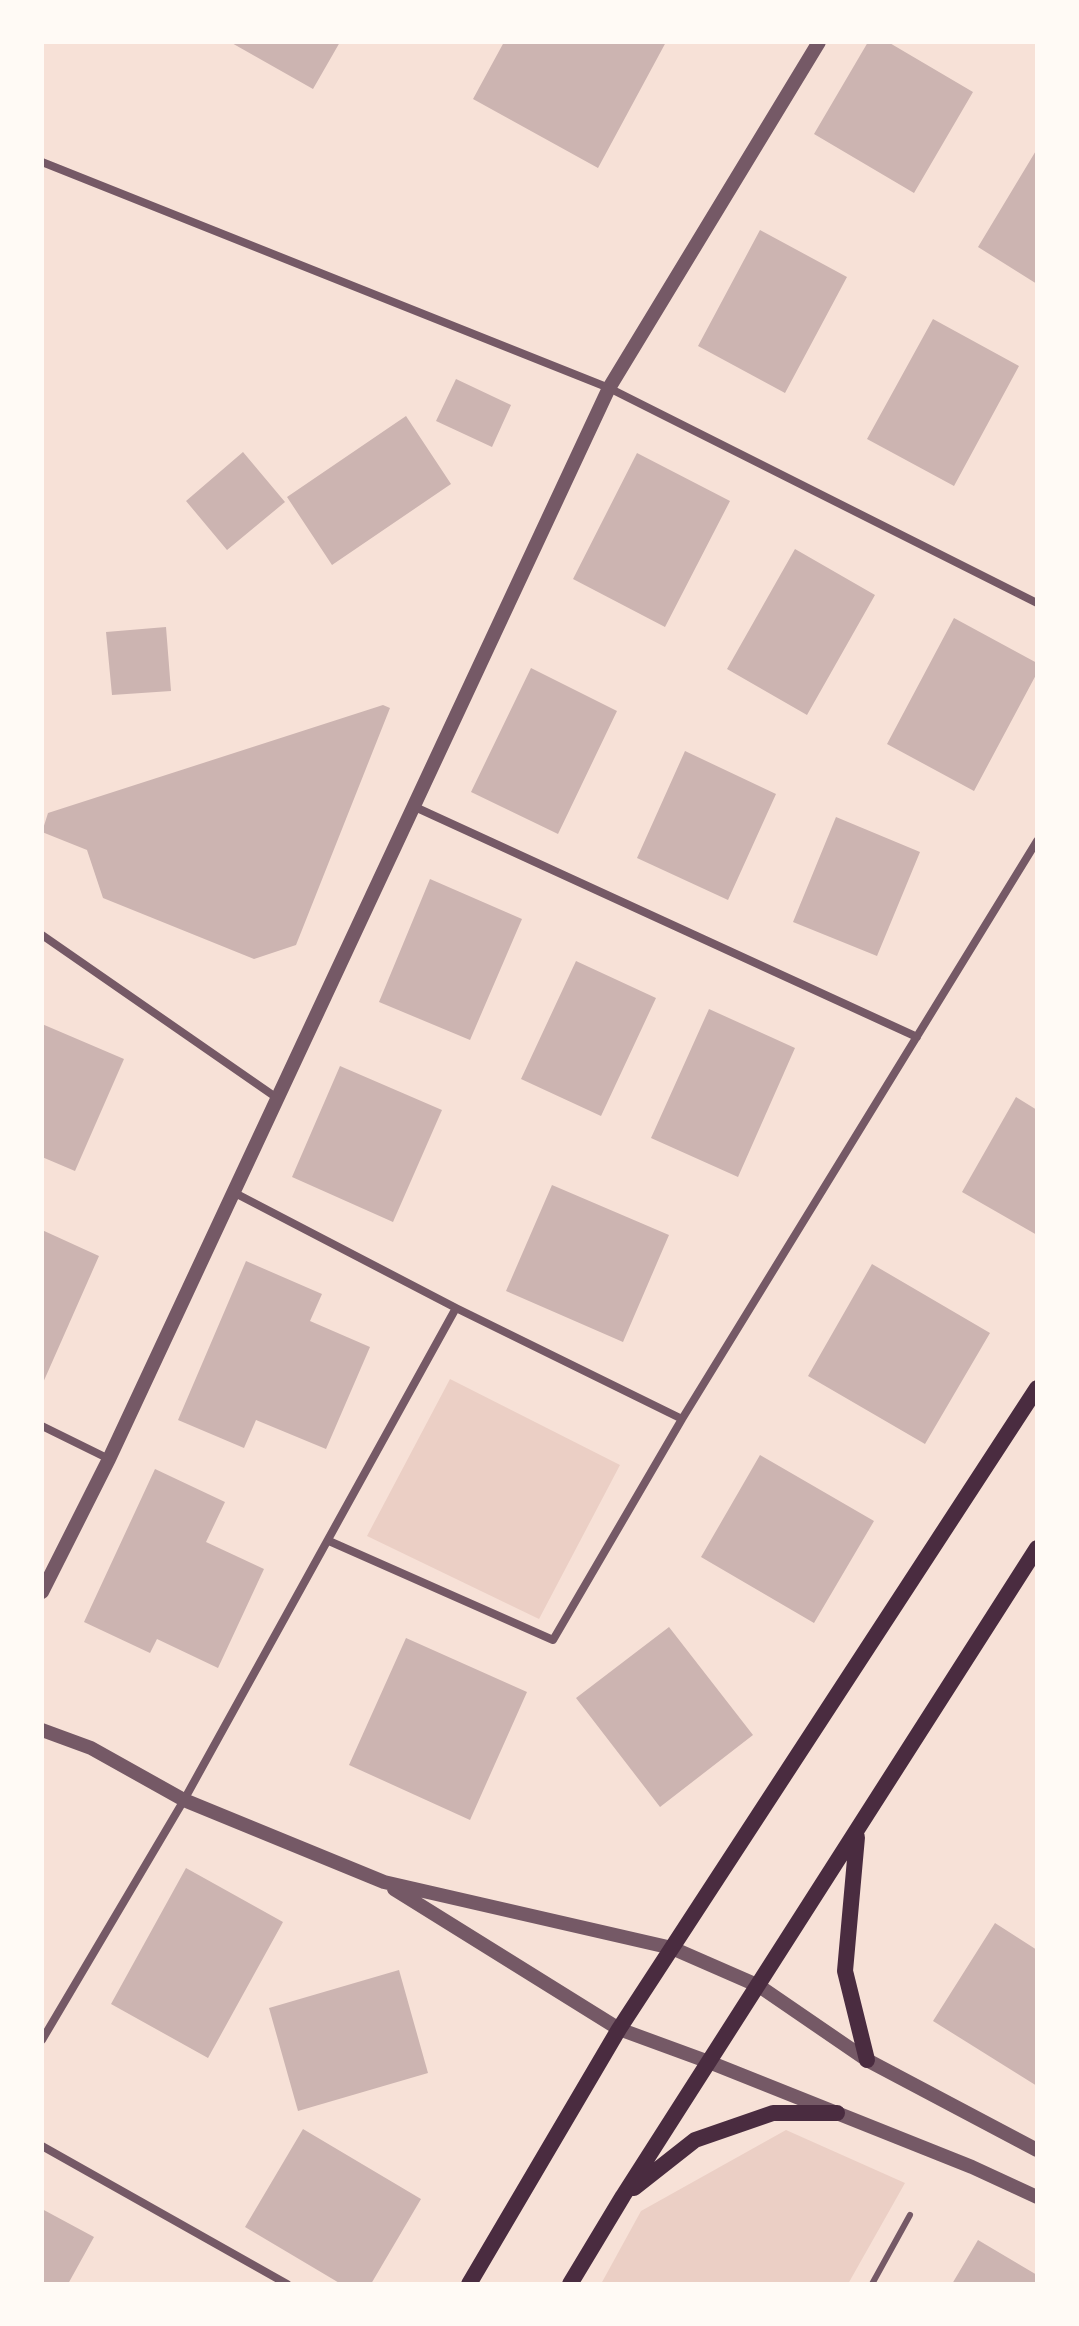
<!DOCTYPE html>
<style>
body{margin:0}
#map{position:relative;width:1079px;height:2326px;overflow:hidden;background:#f7e1d7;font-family:Karla,sans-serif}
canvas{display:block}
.frame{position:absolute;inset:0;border:44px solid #fffaf5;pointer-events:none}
</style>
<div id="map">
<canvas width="1079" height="2326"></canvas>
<div class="frame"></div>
</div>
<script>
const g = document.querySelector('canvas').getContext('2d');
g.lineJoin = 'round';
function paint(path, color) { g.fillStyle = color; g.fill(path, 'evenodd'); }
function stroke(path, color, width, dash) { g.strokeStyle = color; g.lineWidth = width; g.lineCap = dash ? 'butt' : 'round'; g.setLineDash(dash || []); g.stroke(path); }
const green = new Path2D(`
 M450 1379 620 1465 539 1619 367 1536Z
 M786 2130 905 2183 848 2284H601L641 2211Z`);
const building = new Path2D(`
 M230 42H340L313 89Z
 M504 42H666L598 168 473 99Z
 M868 42H888L973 92 914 193 814 134Z
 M1037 149V284L978 247Z
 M760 230 847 277 785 393 698 346Z
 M933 319 1019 366 954 486 867 439Z
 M456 379 511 405 492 447 436 421Z
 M406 416 451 484 332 565 287 497Z
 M243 452 285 502 227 550 186 501Z
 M637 453 730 501 665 627 573 579Z
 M795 549 875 595 807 715 727 669Z
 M954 618 1037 663V673L974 791 887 744Z
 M166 627 171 691 112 695 106 632Z
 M531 668 617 711 558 834 471 792Z
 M383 705 390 708 296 945 254 959 103 898 87 850 42 832 48 813Z
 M685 751 776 794 728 900 637 858Z
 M836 817 920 852 877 956 793 922Z
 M430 879 522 919 470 1040 379 1002Z
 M576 961 656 998 601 1116 521 1079Z
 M709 1009 795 1048 738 1177 651 1138Z
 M42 1024 124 1059 75 1171 42 1157Z
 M340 1066 442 1110 393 1222 292 1177Z
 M1016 1097 1037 1110V1235L962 1192Z
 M552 1185 669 1235 623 1342 506 1291Z
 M42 1230 99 1256 42 1385Z
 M246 1261 322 1294 310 1321 370 1347 326 1449 256 1420 244 1448 178 1420Z
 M872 1264 990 1333 925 1444 808 1376Z
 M760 1455 874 1521 814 1623 701 1557Z
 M155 1469 225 1502 206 1542 264 1569 218 1668 157 1639 150 1653 84 1622Z
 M669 1627 753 1735 660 1807 576 1698Z
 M406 1638 527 1692 470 1820 349 1765Z
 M186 1868 283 1922 208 2058 111 2004Z
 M995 1923 1037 1950V2086L933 2021Z
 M399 1970 428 2073 298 2111 269 2008Z
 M303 2129 421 2199 371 2284H341L245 2227Z
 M42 2209 94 2237 68 2284H42Z
 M978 2240 1037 2275V2284H952Z`);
const service = new Path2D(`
 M872 2284 910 2215`);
const minor = new Path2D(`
 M42 162 609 388 1037 603
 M415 807 917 1037
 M42 935 277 1098
 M233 1192 456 1308 682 1419 1037 841
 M42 1426 109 1459
 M329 1541 553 1640 682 1419
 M42 2040 184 1800 456 1308
 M42 2146 287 2284`);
const tertiary = new Path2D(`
 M42 1592 109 1459 609 388 819 42
 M42 1730 91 1748 184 1800 384 1882 672 1948 759 1986 867 2060 1037 2150
 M394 1889 619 2029 709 2062 972 2167 1037 2197`);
const secondary = new Path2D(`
 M857 1837 845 1971 867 2060
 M634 2188 695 2140 773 2113H837
 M469 2284 619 2029 1037 1388
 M570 2284 623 2196 1037 1548`);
paint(green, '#ebcfc5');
paint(building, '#ccb4b1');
stroke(service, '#755966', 6);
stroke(minor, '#755966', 8);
stroke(tertiary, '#755966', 14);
stroke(secondary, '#4a2c40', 16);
</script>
